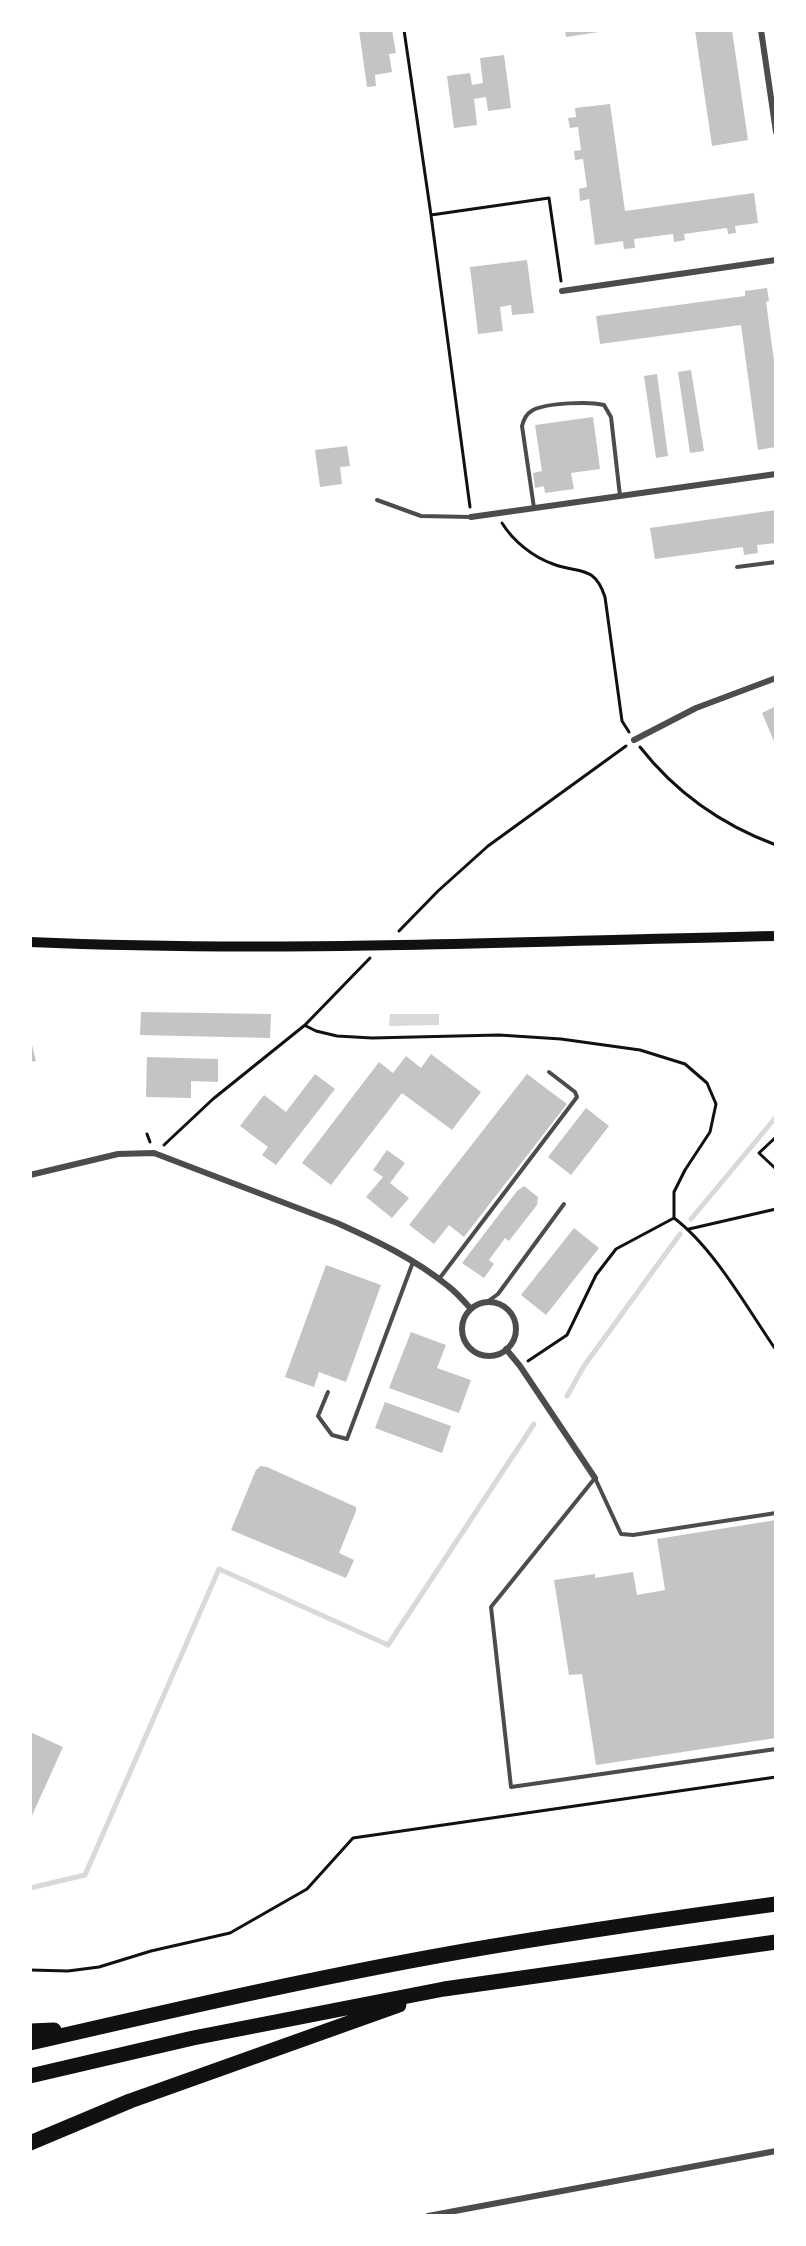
<!DOCTYPE html>
<style>
body{margin:0}
#map{position:relative;width:806px;height:2246px;overflow:hidden;background:#fff;font-family:"Source Serif 4",serif}
canvas{display:block}
.frame{position:absolute;inset:0;border:32px solid #fff;pointer-events:none}
</style>
<div id="map">
<canvas width="806" height="2246"></canvas>
<div class="frame"></div>
</div>
<script>
const g = document.querySelector('canvas').getContext('2d');
g.lineJoin = 'round';
function paint(path, color) { g.fillStyle = color; g.fill(path, 'evenodd'); }
function stroke(path, color, width, dash) { g.strokeStyle = color; g.lineWidth = width; g.lineCap = dash ? 'butt' : 'round'; g.setLineDash(dash || []); g.stroke(path); }
const water = new Path2D(`
 M390 1014H439V1025L389 1026Z`);
const stream = new Path2D(`
 M691 1219 776 1117
 M567 1396 584 1366 680 1234
 M30 1888 85 1875 219 1569 388 1645 534 1424`);
const building = new Path2D(`
 M359 30H392L396 53 389 54 392 72 375 75 376 86 367 87Z
 M565 30H606V31L566 37Z
 M695 30H732L748 140 712 146Z
 M504 55 511 108 488 111 486 97 474 99 477 125 454 128 447 76 470 73 472 85 483 83 480 58Z
 M610 104 625 211 754 193 758 223 735 226 736 233 728 234 727 228 684 234 685 240 674 242 673 234 634 239 635 248 624 249 623 241 595 245 589 199 580 201 579 189 587 187 583 159 575 160 574 151 581 150 578 127 570 128 568 118 576 117 575 108Z
 M527 260 534 313 512 315 511 305 500 307 503 331 478 334 470 267Z
 M767 288 769 301 766 302 776 375V447L758 450 741 325 600 344 596 316 745 296V291Z
 M691 370 704 451 690 453 678 372Z
 M657 374 668 456 656 458 644 376Z
 M593 417 600 469 571 473 574 489 545 493 544 486 535 488 533 473 542 471 535 425Z
 M347 446 350 466 340 467 342 484 320 487 315 450Z
 M776 510V543L757 545 758 553 744 555 743 547 655 559 650 528Z
 M776 706V746L762 713Z
 M141 1012 271 1014 270 1038 140 1035Z
 M30 1037 36 1061 30 1062Z
 M431 1054 481 1092 452 1130 402 1093 331 1185 302 1163 379 1062 393 1073 406 1056 421 1068Z
 M147 1057 218 1059V1082L191 1081V1098L146 1097Z
 M315 1074 335 1089 276 1165 262 1155 268 1147 240 1126 264 1095 286 1112Z
 M527 1074 567 1104 464 1237 449 1225 434 1244 409 1225Z
 M586 1108 609 1126 571 1175 548 1157Z
 M387 1150 405 1163 390 1183 409 1198 392 1218 366 1197 383 1177 373 1170Z
 M524 1186 538 1197 537 1205 509 1241 505 1238 489 1260 494 1264 484 1278 462 1263 517 1191Z
 M574 1228 599 1248 546 1315 521 1295Z
 M326 1265 381 1285 346 1382 319 1372 314 1387 285 1377Z
 M411 1332 446 1345 437 1368 471 1380 459 1413 389 1388Z
 M385 1402 451 1426 442 1453 375 1428Z
 M261 1466 267 1467 356 1507V1511L339 1553 354 1560 346 1578 231 1530 256 1470Z
 M776 1520V1738L596 1765 582 1674 569 1675 554 1580 595 1574V1578L633 1572 637 1595 665 1590 657 1539Z
 M30 1732 63 1747 30 1820Z`);
const path = new Path2D(`
 M404 30 431 215 470 507
 M431 215 549 198 561 281
 M502 523C513 541 533 557 553 564 579 574 594 564 605 597L622 721 629 732
 M640 747C676 793 722 825 776 845
 M399 931 438 891 488 846 626 746
 M306 1026 316 1031 337 1036 372 1038 499 1035 561 1039 640 1050 685 1064 707 1083 716 1104 710 1132 685 1170 674 1192V1218
 M147 1134 150 1142
 M776 1137 759 1153 776 1169
 M164 1145 213 1099 305 1025 370 958
 M674 1218C714 1248 747 1308 776 1350
 M689 1229 776 1209
 M528 1361 567 1335 596 1275 616 1249 674 1218
 M30 1970 68 1971 99 1967 151 1951 230 1933 307 1889 353 1838 776 1777`);
const service = new Path2D(`
 M377 500 421 516 471 517
 M534 508 522 426C524 419 526 414 533 410 547 403 589 401 604 405L611 417 620 496
 M737 567 776 562
 M439 1279 574 1101 577 1097 575 1092 549 1072
 M487 1302 498 1294 564 1204
 M328 1392 318 1416 332 1435 347 1439 413 1262
 M776 1513 633 1535 621 1534 595 1478 491 1607 511 1787 776 1749`);
const minor = new Path2D(`
 M761 30 776 132
 M562 291 776 260
 M471 517 776 474
 M634 740 696 708 776 678
 M30 1175 118 1154 154 1153 337 1223C375 1240 415 1259 448 1286 456 1292 464 1301 471 1309
 M462 1329a27 27 0 1 1 54 0a27 27 0 1 1-54 0Z
 M506 1349 520 1366 595 1478
 M428 2216 776 2151`);
const secondary = new Path2D(`
 M30 942C278 953 528 941 776 936`);
const motorway = new Path2D(`
 M30 2031 54 2030
 M30 2043C182 2008 334 1973 488 1947 584 1931 680 1917 776 1904
 M30 2076 193 2038 444 1989 776 1942
 M30 2143 130 2101 399 2005`);
paint(water, '#d9d9d9');
stroke(stream, '#d9d9d9', 5);
paint(building, '#c4c4c4');
stroke(path, '#111', 3);
stroke(service, '#4c4c4c', 4);
stroke(minor, '#4c4c4c', 6);
stroke(secondary, '#111', 10);
stroke(motorway, '#111', 15);
</script>
